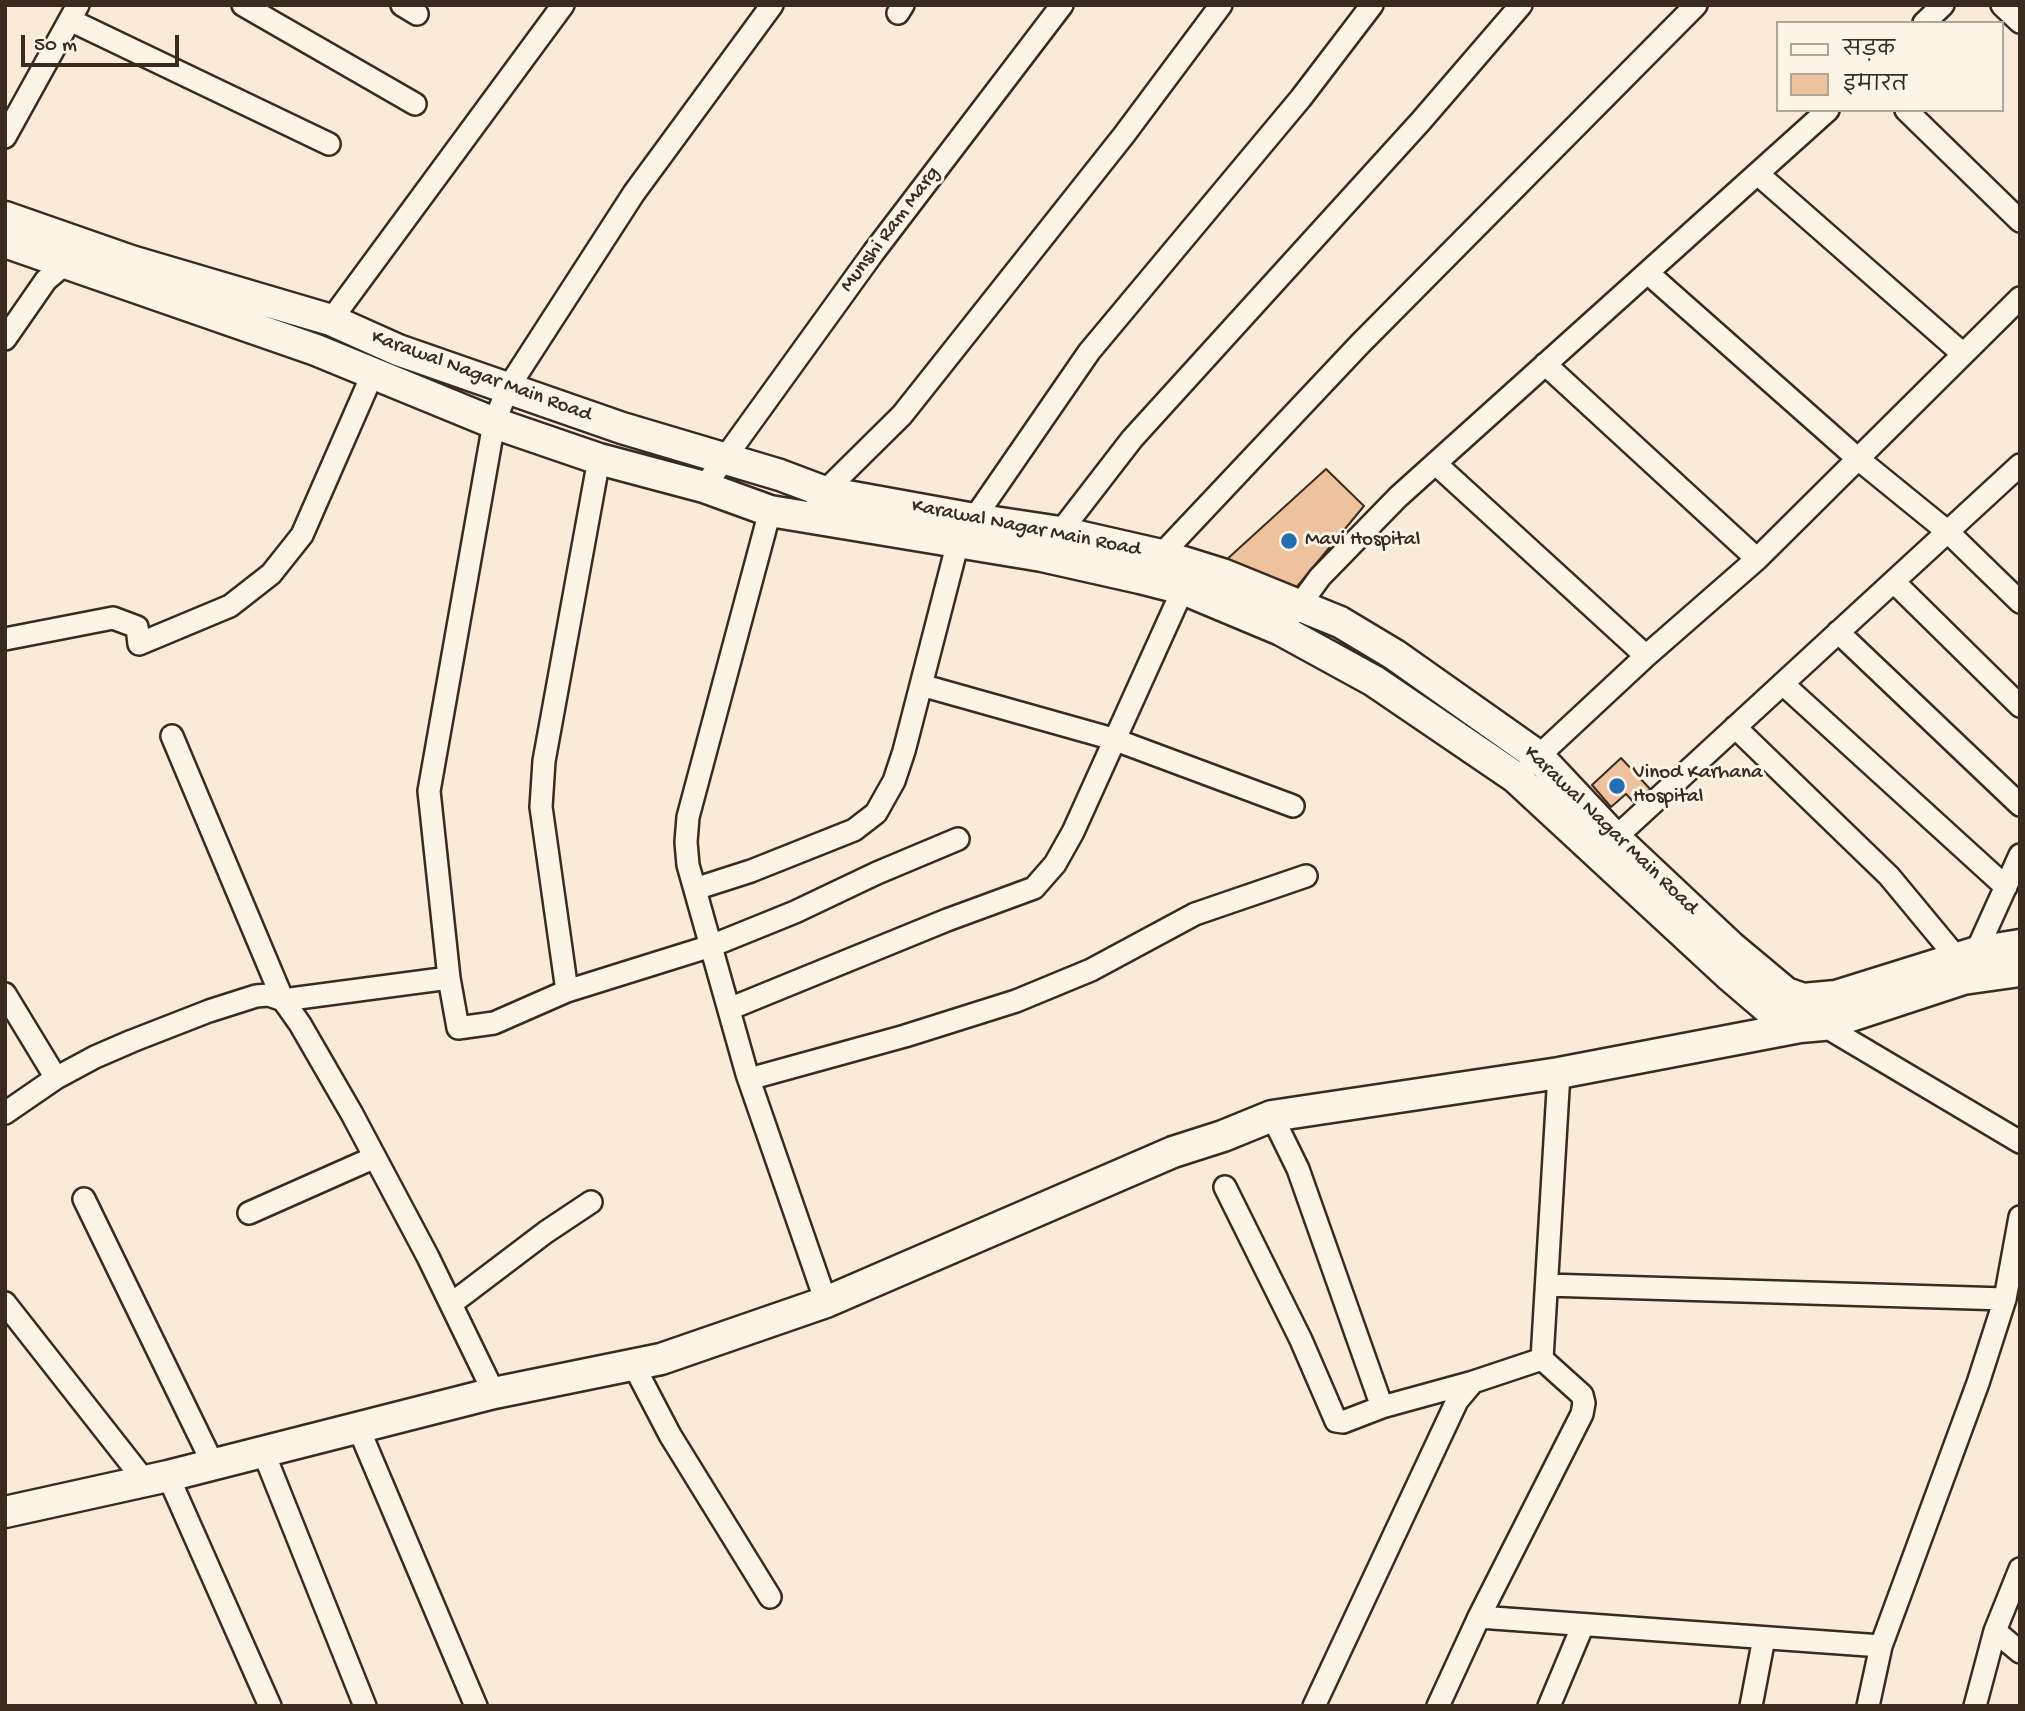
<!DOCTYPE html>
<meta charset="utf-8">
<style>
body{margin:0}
#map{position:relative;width:2025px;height:1711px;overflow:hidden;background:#f9ebd7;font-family:"Gochi Hand","Playpen Sans Deva",sans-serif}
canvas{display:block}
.frame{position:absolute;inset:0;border:7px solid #3b2a1e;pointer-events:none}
.legend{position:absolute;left:1776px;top:21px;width:228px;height:91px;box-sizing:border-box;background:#fcf5e5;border:2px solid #afa495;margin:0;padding:9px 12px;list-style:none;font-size:21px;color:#3b2a1e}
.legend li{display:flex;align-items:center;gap:14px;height:35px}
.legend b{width:35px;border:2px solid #afa495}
.scale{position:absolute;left:21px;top:35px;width:158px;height:32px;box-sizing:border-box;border:4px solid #3b2a1e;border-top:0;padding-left:9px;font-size:21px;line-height:24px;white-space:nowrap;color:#3b2a1e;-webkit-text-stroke:5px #fcf5e5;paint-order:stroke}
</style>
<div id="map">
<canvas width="2025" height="1711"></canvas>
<div class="frame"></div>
<ul class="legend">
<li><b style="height:9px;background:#fcf5e5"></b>सड़क</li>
<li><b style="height:19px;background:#efc29e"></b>इमारत</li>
</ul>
<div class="scale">50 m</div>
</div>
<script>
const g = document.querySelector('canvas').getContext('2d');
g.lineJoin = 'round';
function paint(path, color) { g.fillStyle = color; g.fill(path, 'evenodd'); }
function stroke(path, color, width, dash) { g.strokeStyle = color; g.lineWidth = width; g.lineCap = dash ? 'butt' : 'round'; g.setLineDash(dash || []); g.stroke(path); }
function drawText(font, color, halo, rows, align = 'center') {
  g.font = font + ' "Gochi Hand",sans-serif'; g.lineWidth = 6; g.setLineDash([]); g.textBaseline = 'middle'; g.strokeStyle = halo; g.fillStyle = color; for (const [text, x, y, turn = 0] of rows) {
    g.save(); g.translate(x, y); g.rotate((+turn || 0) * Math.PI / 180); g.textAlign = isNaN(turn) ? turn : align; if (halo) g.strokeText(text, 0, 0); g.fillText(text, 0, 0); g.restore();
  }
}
const building = new Path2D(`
 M1326 469 1364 506 1295 589 1225 561Z
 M1621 758 1652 791 1637 806 1626 794 1611 807 1592 785Z`);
const street = new Path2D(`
 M243 5 415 104
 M402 5 417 14
 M772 5 634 193 508 388 494 423 429 791 449 978 458 1028 494 1023 567 991 711 946 795 912 877 873 958 839
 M2002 5 2020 22
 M898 13 903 5
 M70 20 329 144
 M1924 23 1943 5
 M1906 110 2020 221
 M5 137 78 5
 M1759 175 1963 354
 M1649 274 1857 458 1948 532 2020 602
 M331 320 563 5
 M5 339 46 280 66 263
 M1545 364 1757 559
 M1436 464 1646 656
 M704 487 873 253 1062 5
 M817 499 902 415 1124 135 1221 5
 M770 511 688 817 686 842 688 865 747 1074 826 1302
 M1054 540 1132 439 1421 121 1521 5
 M1157 565 1161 555 1359 345 1696 5
 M1894 582 2020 706
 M1293 614 1320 577 1398 497 1828 110
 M1838 632 2020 805
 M5 639 113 618 137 627 139 644 230 606 271 574 302 535 373 373
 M1783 684 2006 887
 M921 685 1113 739 1293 806
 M1735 727 1889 876 1957 958
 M172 736 283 1000 449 978
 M1530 764 1646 656 1757 559 2020 298
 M1615 838 2020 465
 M695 889 751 871 854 830 876 813 894 781 904 751 958 542 1089 352 1301 98 1372 5
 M1972 961 2020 855
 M567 991 541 807 544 761 599 459
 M5 994 56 1078
 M729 1009 947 920 1034 888 1055 864 1073 832 1183 589
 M1822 1017 1823 1025 2020 1142
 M749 1079 905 1036 1016 1001 1091 970 1195 914 1306 876
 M5 1113 56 1078 95 1057 132 1041 209 1011 256 996 269 995 283 1000 300 1024 352 1114 428 1257 494 1393
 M1272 1116 1298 1169 1382 1407 1473 1382
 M1225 1187 1301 1340 1336 1421 1343 1422 1382 1407
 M84 1199 213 1464
 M249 1213 373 1158
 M1547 1285 2005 1299
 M5 1303 144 1480
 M451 1304 546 1232 591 1202
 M634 1366 670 1435 770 1597
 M358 1427 476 1706
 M263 1451 365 1706
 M168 1476 270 1706
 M1479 1617 1881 1646
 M1995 1631 2020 1652
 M1314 1706 1457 1401 1473 1382 1542 1359
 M1438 1706 1479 1617 1582 1414 1584 1403 1582 1395 1542 1359 1559 1073
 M1549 1706 1583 1625
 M1751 1706 1764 1638
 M1868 1706 1881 1646 1978 1383 2005 1299 2020 1217
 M1975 1706 1995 1631 2020 1569`);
const secondary = new Path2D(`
 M5 217 131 261 331 320 398 350 622 428 780 475 825 492 974 519 1060 532 1161 555 1222 574 1340 622 1395 655 1538 756 1615 838 1731 947 1786 993 1803 999 1836 996 1977 952 2020 945
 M5 242 316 350 494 423 599 459 704 487 770 511 1042 556 1140 578 1183 589 1281 630 1374 681 1515 777 1729 975 1784 1022 1800 1027 1823 1025 1963 979 2020 971
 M5 1512 168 1476 494 1393 661 1359 826 1302 1173 1152 1223 1136 1272 1116 1559 1073 1800 1027 1801 1023`);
const markers = [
 [1289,541,9,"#1f6fb2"],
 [1617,786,9,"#1f6fb2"]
];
const streetNames = [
 ["Munshi Ram Marg",891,230,-53],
 ["Karawal Nagar Main Road",481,377,20],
 ["Karawal Nagar Main Road",1026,529,11],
 ["Karawal Nagar Main Road",1610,831,44]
];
const poiNames = [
 ["Mavi Hospital",1305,541],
 ["Vinod Karhana",1633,774],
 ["Hospital",1633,798]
];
paint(building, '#efc29e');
stroke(building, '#3b2a1e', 2);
stroke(street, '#3b2a1e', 26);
stroke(secondary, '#3b2a1e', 35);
stroke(street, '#fcf5e5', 21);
stroke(secondary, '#fcf5e5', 30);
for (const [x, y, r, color] of markers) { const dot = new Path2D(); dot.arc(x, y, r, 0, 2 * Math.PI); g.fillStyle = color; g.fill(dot); stroke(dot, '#fcf5e5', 2.5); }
drawText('21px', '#3b2a1e', '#fcf5e5', streetNames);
drawText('21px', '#3b2a1e', '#fcf5e5', poiNames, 'left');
</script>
